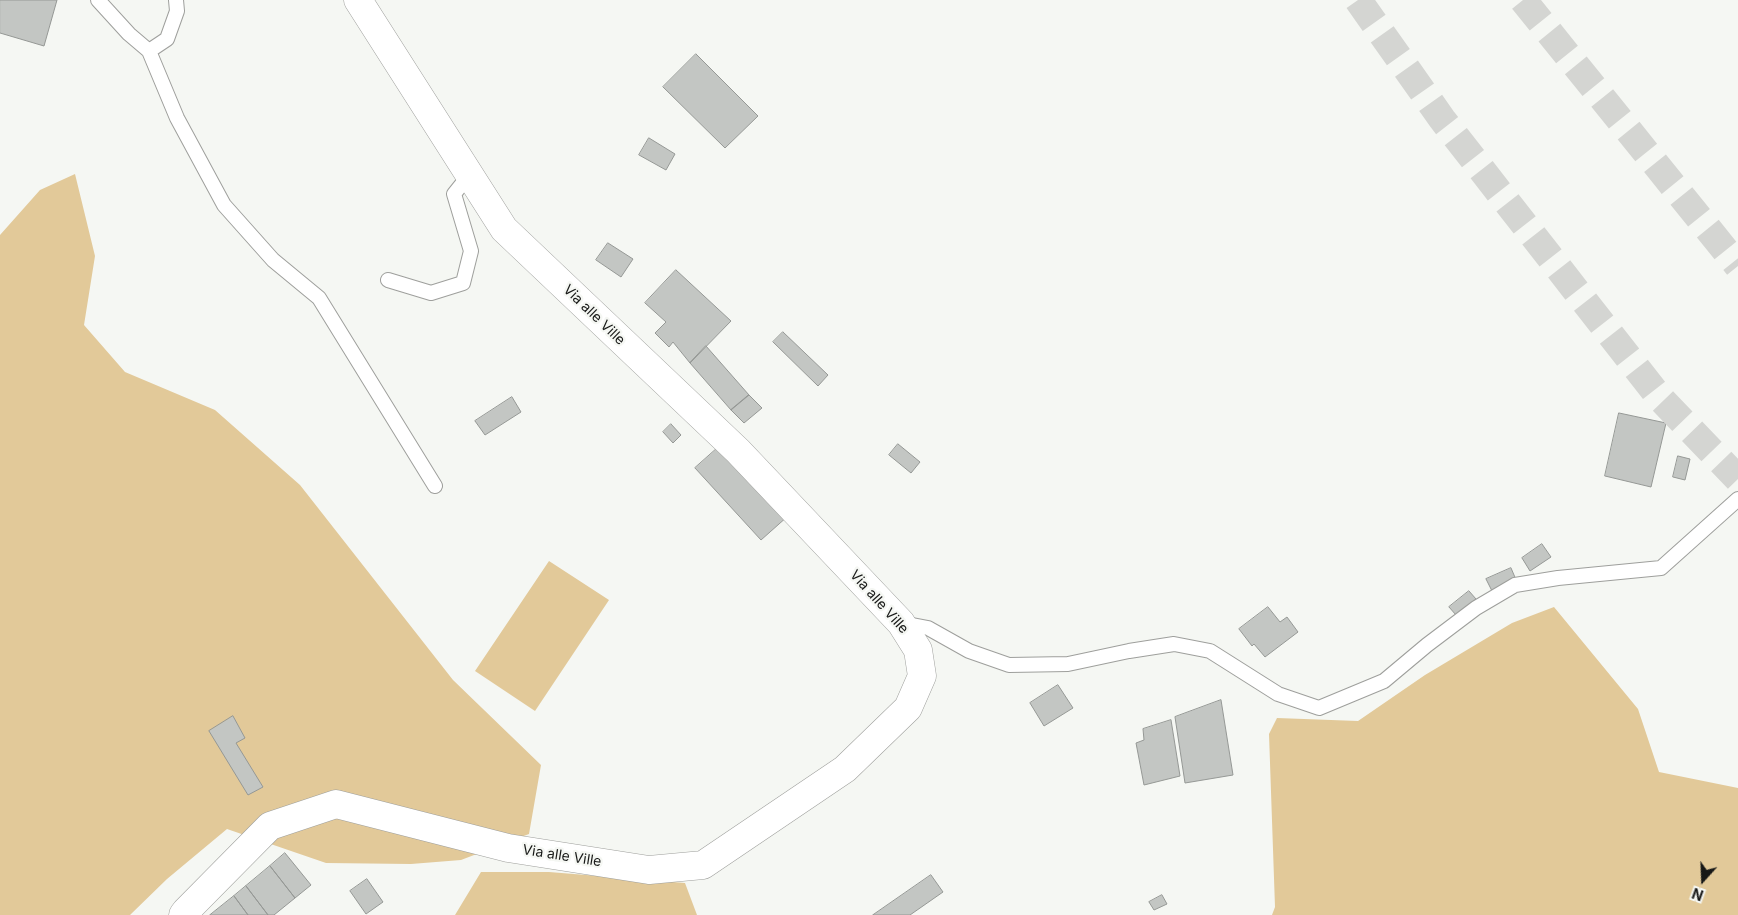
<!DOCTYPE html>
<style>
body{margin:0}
#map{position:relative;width:1738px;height:915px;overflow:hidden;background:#f5f7f3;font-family:Inter,sans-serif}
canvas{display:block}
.north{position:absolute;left:1678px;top:855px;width:50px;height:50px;-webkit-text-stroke:4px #f5f7f3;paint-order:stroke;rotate:200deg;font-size:14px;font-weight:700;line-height:20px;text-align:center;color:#161716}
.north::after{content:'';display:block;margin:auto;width:18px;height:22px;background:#161716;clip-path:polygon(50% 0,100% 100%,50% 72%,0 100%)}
</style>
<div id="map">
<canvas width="1738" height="915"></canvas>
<div class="north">N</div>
</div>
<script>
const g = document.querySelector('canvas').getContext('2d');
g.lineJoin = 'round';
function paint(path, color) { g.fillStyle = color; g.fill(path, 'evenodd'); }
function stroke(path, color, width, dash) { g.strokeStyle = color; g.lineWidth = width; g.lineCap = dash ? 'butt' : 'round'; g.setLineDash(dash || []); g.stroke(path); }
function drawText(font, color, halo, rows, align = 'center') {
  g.font = font + ' Inter,sans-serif'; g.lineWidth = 4.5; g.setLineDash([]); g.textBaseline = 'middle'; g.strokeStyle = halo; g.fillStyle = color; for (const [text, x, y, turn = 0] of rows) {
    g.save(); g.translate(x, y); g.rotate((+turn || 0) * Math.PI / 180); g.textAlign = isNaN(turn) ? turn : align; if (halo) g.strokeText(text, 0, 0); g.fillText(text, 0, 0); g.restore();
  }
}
const green = new Path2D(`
 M75 174 95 256 84 325 125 372 215 410 300 485 453 680 541 765 529 834 461 860 411 864 326 863 227 829 167 879 130 915H0V235L40 190Z
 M549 561 609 600 535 711 475 671Z
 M1554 607 1638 709 1659 772 1738 788V915H1272L1275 907 1269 734 1277 718 1358 721 1425 675 1512 623Z
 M481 872H549L685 883 697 915H455Z`);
const building = new Path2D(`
 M0 0H57L44 46 0 33Z
 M696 54 758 116 725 148 663 87Z
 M649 138 675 154 666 170 639 155Z
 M608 243 633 259 621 277 596 260Z
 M676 270 731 321 690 363 673 342 669 347 655 333 666 322 645 303Z
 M783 332 828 375 818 386 773 342Z
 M706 346 749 395 731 410 690 363Z
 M749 395 762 408 744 423 731 410Z
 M512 397 521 412 485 435 475 421Z
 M1619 413 1666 423 1651 487 1605 476Z
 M671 424 681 435 673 443 663 432Z
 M722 444 788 516 761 540 695 468Z
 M898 444 920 462 911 473 889 455Z
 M1678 456 1690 459 1685 480 1673 477Z
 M1542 544 1551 557 1530 571 1522 558Z
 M1511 568 1517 582 1493 593 1486 579Z
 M1469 591 1476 599 1456 615 1449 607Z
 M1268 607 1280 622 1287 617 1298 632 1265 657 1254 644 1252 646 1239 629Z
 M1058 685 1073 708 1044 726 1030 703Z
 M1221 700 1233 775 1185 783 1175 717Z
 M233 716 245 738 236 743 263 787 248 795 209 731Z
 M1171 720 1180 776 1144 785 1136 743 1144 740 1143 729Z
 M285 853 311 885 295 898 270 866Z
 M270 866 295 898 274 915H268L246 886Z
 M931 875 943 892 910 915H873Z
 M367 879 383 902 366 914 350 891Z
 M246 886 268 915H248L234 896Z
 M1162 895 1167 904 1154 910 1149 902Z
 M234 896 248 915H210Z`);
const highwayTunnel = new Path2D(`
 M1358 0 1442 119 1660 398 1738 479
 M1523 0 1738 266`);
const lane = new Path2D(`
 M98 0 129 34 149 51 167 39 177 11 176 0
 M149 51 177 118 224 205 273 260 319 298 435 486
 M388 280 431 293 463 283 471 251 454 194 470 174
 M902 623 928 628 969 651 1009 665 1068 664 1129 651 1174 644 1210 651 1278 694 1319 708 1384 681 1427 645 1476 608 1515 585 1558 578 1661 568 1738 499`);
const street = new Path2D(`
 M183 915 186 911 270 826 336 804 508 848 649 870 703 865 845 769 908 708 922 676 918 650 901 623 738 451 504 229 358 0`);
const streetNames = [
 ["Via alle Ville",594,315,44],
 ["Via alle Ville",879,602,48],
 ["Via alle Ville",562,856,9]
];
paint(green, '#e2c999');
paint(building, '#c3c6c3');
stroke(building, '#959895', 1);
stroke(highwayTunnel, '#d4d5d2', 28, [28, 14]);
stroke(lane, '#9e9f9c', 16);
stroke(street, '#9e9f9c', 29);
stroke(lane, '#fff', 14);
stroke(street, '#fff', 28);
drawText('14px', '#161716', '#f5f7f3', streetNames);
</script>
